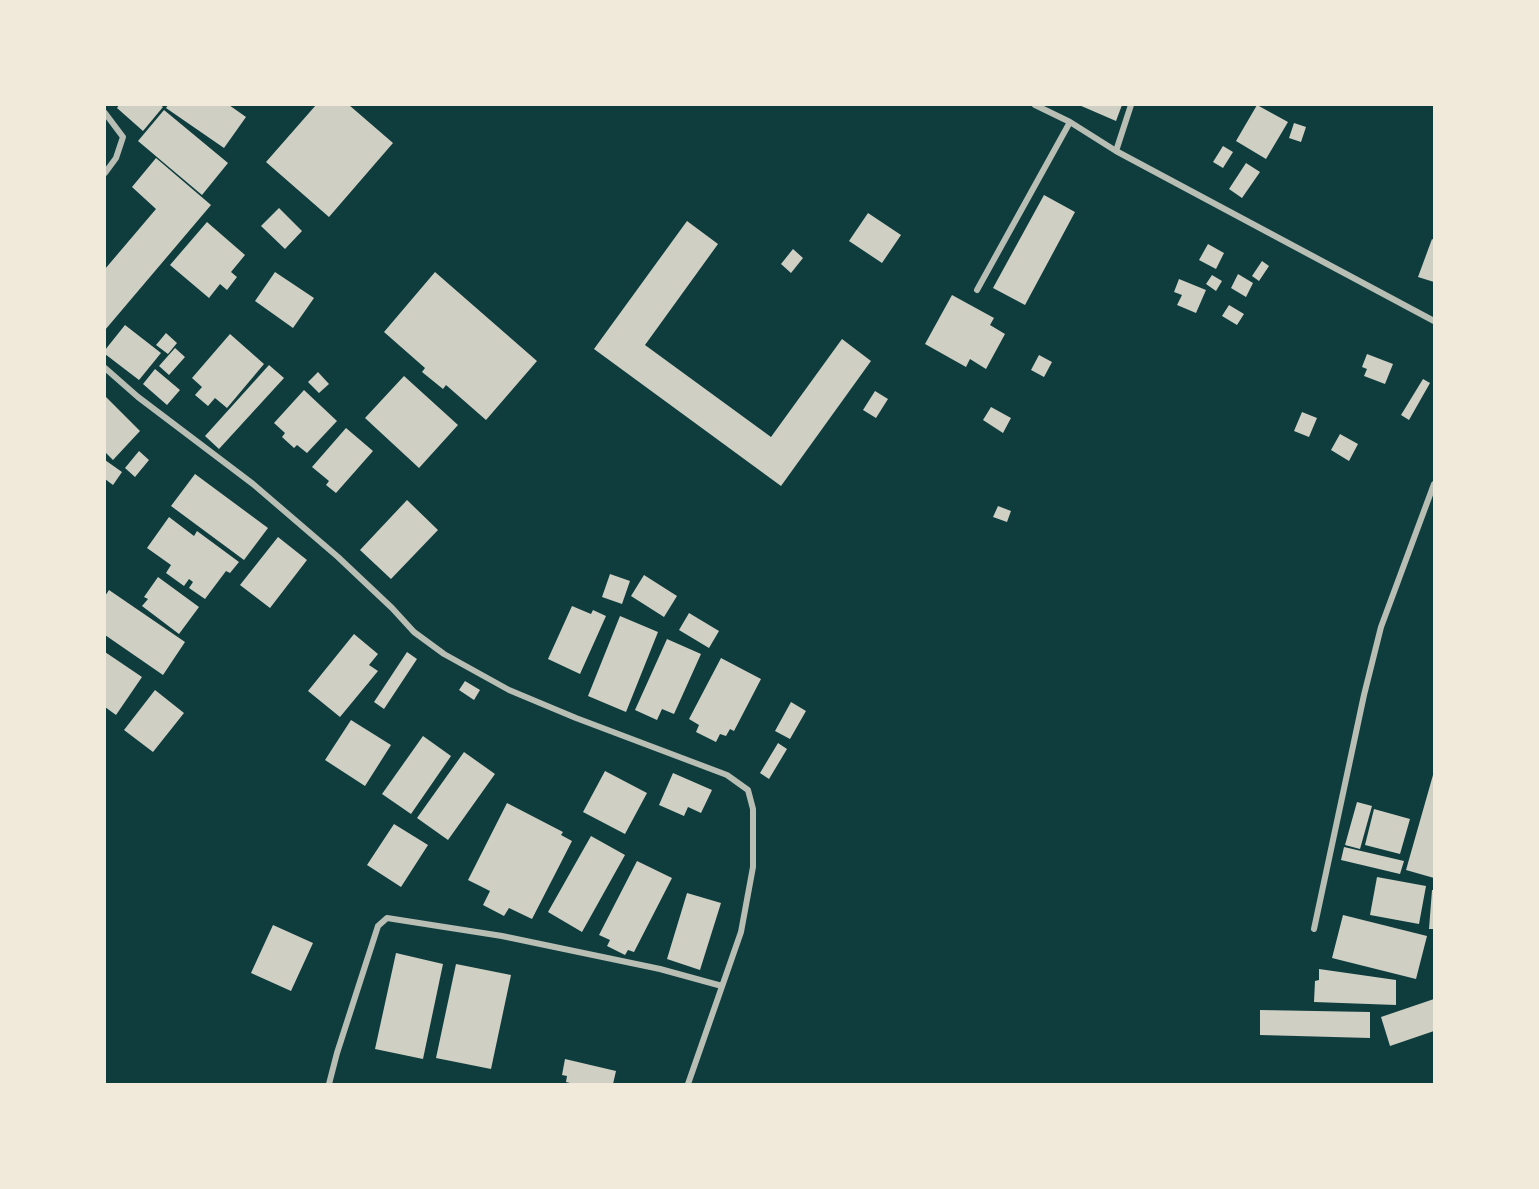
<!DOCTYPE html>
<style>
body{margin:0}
#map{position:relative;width:1539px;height:1189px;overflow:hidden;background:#0f3d3e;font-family:Karla,sans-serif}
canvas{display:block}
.frame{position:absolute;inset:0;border:106px solid #f1e9da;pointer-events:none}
</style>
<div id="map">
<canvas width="1539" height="1189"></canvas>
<div class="frame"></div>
</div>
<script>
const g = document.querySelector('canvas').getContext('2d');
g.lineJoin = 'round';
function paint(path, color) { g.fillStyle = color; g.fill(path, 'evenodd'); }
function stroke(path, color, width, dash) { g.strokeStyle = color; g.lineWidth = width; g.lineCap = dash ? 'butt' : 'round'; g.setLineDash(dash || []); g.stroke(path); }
const building = new Path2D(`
 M119 105H160L163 107 143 131 117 108Z
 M168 105H229L246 117 224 148 166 108Z
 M316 105H349L393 143 329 217 266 162Z
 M1079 105H1122L1116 121Z
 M1257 105 1288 122 1266 159 1236 141Z
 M164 110 228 163 202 195 138 141Z
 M1294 123 1306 127 1301 142 1289 138Z
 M1223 146 1233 152 1223 168 1213 162Z
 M156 158 211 205 105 330V269L156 209 132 187Z
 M1246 163 1260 172 1242 198 1229 189Z
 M1044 195 1075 212 1025 305 993 288Z
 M279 208 302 231 285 249 261 226Z
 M868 213 901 235 882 263 849 241Z
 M687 221 718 244 645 345 771 437 842 339 871 361 781 486 594 349Z
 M207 222 245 255 231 272 237 277 227 290 220 284 209 298 170 265Z
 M1432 239 1434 240V282L1418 277Z
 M1208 244 1224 253 1216 269 1199 260Z
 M793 249 803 258 791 273 781 264Z
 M1262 261 1269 266 1259 281 1252 276Z
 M275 272 314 298 293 328 255 301Z
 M435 272 537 361 486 420 446 385 443 389 422 372 425 368 384 332Z
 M1238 274 1253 283 1246 297 1231 288Z
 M1212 275 1222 281 1216 291 1206 284Z
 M1179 279 1206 290 1196 313 1177 305 1182 295 1174 292Z
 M952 295 994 318 990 325 1005 334 986 369 970 359 966 367 925 344Z
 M1229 305 1244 314 1237 325 1222 316Z
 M125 325 161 353 139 380 105 354V350Z
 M166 333 177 343 168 354 156 345Z
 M230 334 264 364 227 408 215 398 208 406 195 395 202 387 192 378Z
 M175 348 185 357 169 375 159 366Z
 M1367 354 1393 364 1385 384 1364 376 1367 369 1362 367Z
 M1039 355 1052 362 1044 377 1031 370Z
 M269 365 284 378 219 449 205 436Z
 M155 369 180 390 167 405 143 384Z
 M318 372 329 384 319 393 308 382Z
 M404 376 458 425 419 468 365 418Z
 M1423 379 1430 383 1409 420 1401 415Z
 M304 390 337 421 307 453 297 445 294 448 282 437 285 433 274 423Z
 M875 391 888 399 876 418 863 410Z
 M105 396 140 431 113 460 105 452Z
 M991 407 1011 418 1003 433 983 420Z
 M1302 412 1317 418 1309 437 1294 431Z
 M346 428 373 451 336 493 326 485 329 481 312 467Z
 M1340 434 1358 444 1349 461 1331 450Z
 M139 451 149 460 135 477 125 468Z
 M105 460 122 472 113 485 105 479Z
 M195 474 268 528 244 560 171 506Z
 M407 500 438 530 391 579 360 550Z
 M998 506 1011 511 1007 522 993 517Z
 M169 517 194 536 197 531 239 562 230 573 226 571 205 599 189 588 193 582 189 579 184 586 166 573 171 565 147 548Z
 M278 537 307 560 270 608 240 585Z
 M610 574 630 581 622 604 602 597Z
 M644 575 677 596 664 617 631 596Z
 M158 577 199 607 179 634 142 606 148 599 144 597Z
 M109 590 185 642 163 675 105 635V596Z
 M572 606 591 614 593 610 606 616 580 674 548 659Z
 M689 613 719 631 709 648 679 630Z
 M620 616 658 632 626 712 588 696Z
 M354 634 378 654 369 665 378 671 340 717 308 691Z
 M667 639 701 654 674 714 662 709 657 720 635 710Z
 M105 652 142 677 116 715 105 707Z
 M407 652 417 659 384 709 374 702Z
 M721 658 761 679 734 731 730 729 726 736 720 734 716 742 696 732 699 725 689 719Z
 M465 681 480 690 474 700 459 690Z
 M155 690 184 713 153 752 124 730Z
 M791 702 806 711 790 739 775 731Z
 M351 720 391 745 365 786 325 760Z
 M423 736 451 756 411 814 382 794Z
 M778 743 787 749 769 779 760 773Z
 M464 752 495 774 448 840 417 818Z
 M605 771 647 793 625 834 583 812Z
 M673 773 712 790 701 813 688 807 684 816 659 805Z
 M1433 775 1434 776V878L1406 870Z
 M1357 802 1372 806 1360 849 1345 845Z
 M507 803 563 832 561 835 572 841 532 919 509 908 504 916 483 905 490 891 468 880Z
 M1374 809 1410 819 1400 854 1365 845Z
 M394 824 428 845 401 887 367 865Z
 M591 836 625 855 582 932 548 912Z
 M1344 847 1404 861 1400 874 1341 860Z
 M637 861 672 878 634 952 628 950 625 955 607 946 610 940 599 935Z
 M1377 877 1426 886 1419 924 1370 915Z
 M1432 890H1434V929H1429Z
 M687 893 721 903 700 970 667 959Z
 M1343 915 1427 936 1416 979 1332 958Z
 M273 925 313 943 291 991 251 973Z
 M396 953 443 964 423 1059 375 1049Z
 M456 964 511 975 491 1069 436 1058Z
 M1319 969 1396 980V1005L1314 1002 1315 981 1319 980Z
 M1434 999V1031L1390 1046 1381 1017Z
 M1260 1010 1370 1012V1038L1260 1035Z
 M565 1059 616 1071 613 1084H574L566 1082 567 1076 562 1075Z`);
const minor = new Path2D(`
 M1035 105 1070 122 1116 151 1434 321
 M105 113 123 137 116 158 105 173
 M1116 151 1131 105
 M977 290 1070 122
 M105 368 138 397 253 484 338 557 392 608 414 632 444 654 509 690 576 718 727 775 748 790 753 809V867L741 932 688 1084
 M1314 929 1364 695 1381 627 1434 484
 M329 1084 337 1053 378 926 387 918 502 936 660 969 722 986`);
paint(building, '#cfcfc3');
stroke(minor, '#b8beb3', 6);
</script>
